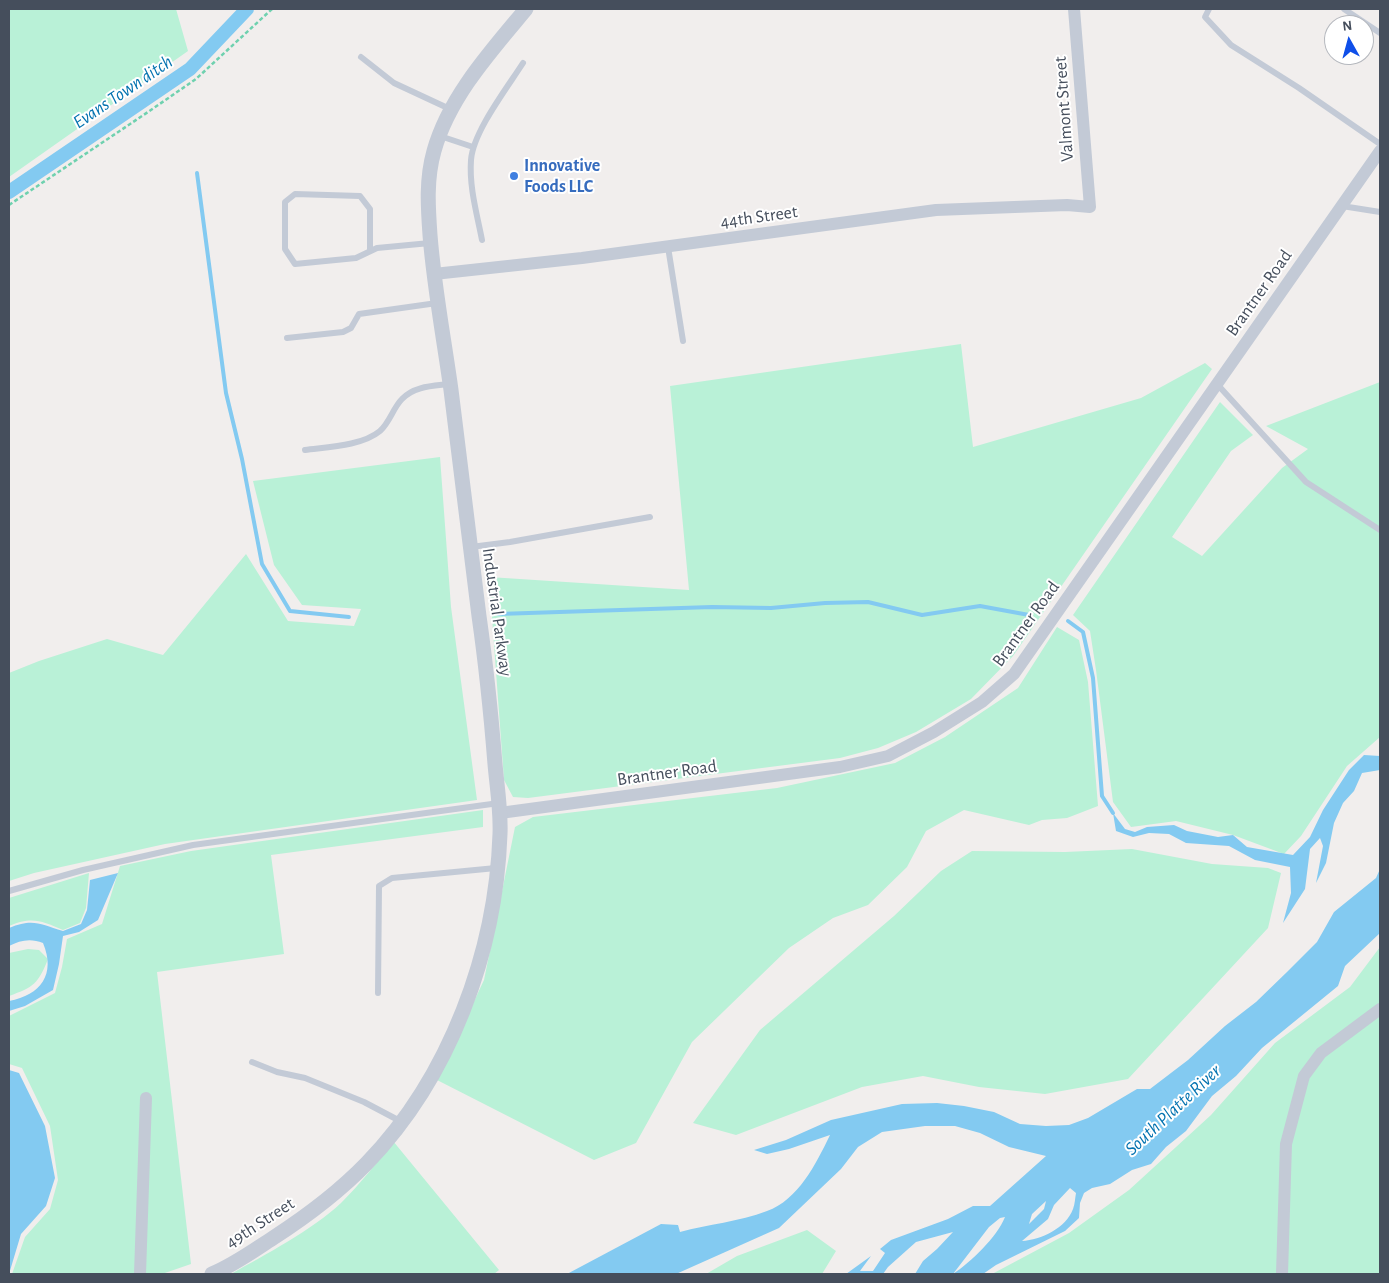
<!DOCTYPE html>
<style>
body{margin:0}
#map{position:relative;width:1389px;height:1283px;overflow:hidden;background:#f1eeed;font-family:"Alegreya Sans",sans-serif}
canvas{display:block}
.frame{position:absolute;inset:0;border:10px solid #454e5c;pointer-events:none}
.north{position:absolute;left:1324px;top:15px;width:50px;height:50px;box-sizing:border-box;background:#fff;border:1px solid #b5b8be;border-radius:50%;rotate:353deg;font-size:14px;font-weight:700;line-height:20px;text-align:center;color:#454e5c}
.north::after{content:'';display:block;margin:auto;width:18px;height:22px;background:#0f4fe9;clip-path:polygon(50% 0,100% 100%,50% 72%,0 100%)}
</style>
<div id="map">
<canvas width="1389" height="1283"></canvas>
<div class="frame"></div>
<div class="north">N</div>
</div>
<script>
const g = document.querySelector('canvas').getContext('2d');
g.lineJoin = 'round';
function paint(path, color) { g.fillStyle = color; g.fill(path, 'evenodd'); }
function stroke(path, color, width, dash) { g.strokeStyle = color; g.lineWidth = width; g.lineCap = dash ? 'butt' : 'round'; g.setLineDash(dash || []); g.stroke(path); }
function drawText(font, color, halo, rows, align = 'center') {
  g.font = font + ' "Alegreya Sans",sans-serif'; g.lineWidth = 4; g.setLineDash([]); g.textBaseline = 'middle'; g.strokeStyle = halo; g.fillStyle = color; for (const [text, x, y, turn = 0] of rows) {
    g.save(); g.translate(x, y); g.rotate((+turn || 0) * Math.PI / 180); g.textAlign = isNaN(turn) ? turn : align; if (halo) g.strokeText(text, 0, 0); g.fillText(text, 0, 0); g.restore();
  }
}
const green = new Path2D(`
 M9 9H176L188 51 9 177Z
 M961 344 973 447 1141 398 1205 363 1212 369 1013 656 971 699 916 732 878 748 840 758 528 798 513 797 504 780 489 577 689 590 670 386Z
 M1380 382V737L1347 766 1301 836 1284 854 1233 835 1176 821 1131 827 1113 802 1096 670 1090 631 1073 615 1220 402 1253 435 1231 451 1172 537 1202 556 1282 468 1308 449 1266 426Z
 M440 457 451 607 477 800 165 844 34 873 9 881V673L39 661 107 639 163 655 246 554 288 621 354 626 361 609 302 605 274 565 253 481Z
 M1057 627 1079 640 1088 682 1098 806 1067 818 1042 820 1029 825 964 810 926 831 907 867 868 905 833 918 789 948 692 1042 636 1143 594 1160 437 1080 484 980 515 827 533 817 777 788 895 763 945 737 1018 688Z
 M483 810V827L271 855 284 954 157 972 191 1264 162 1274H12L25 1237 50 1209 58 1180 50 1126 22 1068 9 1064V1016L55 993 62 967 67 939 102 924 120 866 191 851Z
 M1132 849 1212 864 1268 868 1281 873 1268 928 1128 1079 1045 1094 979 1087 923 1076 862 1087 736 1135 693 1123 760 1030 894 916 941 871 972 851 1065 852Z
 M89 873 86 908 80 923 63 930C42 921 32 916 9 926V898Z
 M1380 947V1274H992L1069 1233 1129 1190 1211 1115 1275 1043 1350 987Z
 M28 949 39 950 48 959C38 984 34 987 9 996V953Z
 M393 1141 499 1270 494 1274H231C266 1254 311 1231 341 1203 360 1184 377 1163 393 1141Z
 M807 1230 836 1251 822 1274H706L737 1256Z`);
const water = new Path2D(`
 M1364 755 1380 756V770L1362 773 1354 791 1343 803 1334 823 1326 863 1316 883 1323 846 1320 838 1310 849 1305 889 1283 923 1291 893 1290 867 1255 860 1229 846 1186 843 1169 834 1149 833 1133 837 1116 831 1113 813 1125 829 1135 832 1147 827 1174 825 1187 831 1218 837 1233 835 1247 847 1293 855 1310 837 1323 810 1349 770Z
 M1380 869V933L1345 966 1338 986 1262 1048 1236 1076 1212 1096 1186 1131 1166 1147 1151 1164 1132 1170 1110 1184 1092 1188 1084 1193 1080 1203 1079 1218 1065 1231 996 1265 983 1274H915L923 1261 937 1249 953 1232 916 1242 888 1267 883 1274H846L871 1256 860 1271H873L885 1253 880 1249 891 1240 948 1219 973 1206H990L1046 1156 1009 1147 980 1133 955 1126H925L882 1132 858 1147 841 1169 779 1228 676 1274H567L661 1224 678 1225 680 1232C708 1224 739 1222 767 1211 798 1200 816 1164 830 1135L789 1149 767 1154 754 1150 786 1140 831 1120 902 1104 937 1103 964 1106 994 1112 1020 1124 1046 1126 1069 1125 1088 1118 1137 1089H1150L1188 1060 1225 1026 1256 1002 1287 972 1317 942 1334 912 1376 878ZM1070 1188 1076 1193C1075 1198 1075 1204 1073 1209 1066 1228 1041 1240 1022 1241L1048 1219 1054 1205ZM1046 1201 1044 1209 1029 1224 1032 1214ZM1005 1217C997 1237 971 1262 953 1274L989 1227 1000 1218Z
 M118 873 98 920 79 932 63 936 59 964 53 990 25 1006 9 1011V1001C41 995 56 974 43 943 31 938 20 940 9 946V928C33 918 40 924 63 931L81 924 87 910 90 880Z
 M9 1070 19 1073 45 1126 55 1178 46 1206 21 1234 9 1274Z`);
const stream = new Path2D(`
 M197 173 226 393 242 459 262 564 290 611 349 617
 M498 614 712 607 771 608 825 603 868 602 922 615 980 606 1029 615
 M1068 621 1083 632 1093 678 1102 796 1113 813`);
const canal = new Path2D(`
 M9 192 190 69 247 9`);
const path = new Path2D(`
 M9 205 148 112 196 79 272 9`);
const service = new Path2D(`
 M1209 9 1205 17 1231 45 1299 88 1380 144
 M1344 9 1380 33
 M361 57 394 83 452 110
 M440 136 473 147
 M1342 206 1380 212
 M482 240C477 214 469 187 471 160 473 132 507 88 523 63
 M668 247 683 341
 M370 251V209L360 196 295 194 285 202V249L295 264 356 258 377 248 430 243
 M287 338 343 332 351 328 359 314 437 303
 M1217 384 1306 482 1380 530
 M305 450C327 447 362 446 380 431 390 422 393 408 402 399 414 386 433 386 449 384
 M471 547 510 542 650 517
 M9 891 83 870 193 845 499 803
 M378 993 379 886 392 878 496 868
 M252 1062 277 1072 305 1078 364 1102 400 1121`);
const minor = new Path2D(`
 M434 274 582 258 936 210 1067 205 1090 207 1074 9
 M500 813 840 767 888 756 934 732 982 702 1014 674 1380 151
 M140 1274 146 1098
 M1282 1274 1286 1144 1304 1076 1321 1053 1380 1009`);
const tertiary = new Path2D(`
 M212 1274C234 1265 253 1251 273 1238 307 1216 339 1192 367 1163 450 1077 496 952 500 834 501 811 497 787 495 764 491 714 486 665 479 616 469 541 461 465 451 390 444 339 434 287 430 235 428 207 426 179 434 151 449 97 491 51 526 9`);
const markers = [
 [514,176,5,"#3f7fe0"]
];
const streetNames = [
 ["Valmont Street",1064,109,-94],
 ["44th Street",759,217,-8],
 ["Brantner Road",1259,293,-55],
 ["Industrial Parkway",497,612,82],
 ["Brantner Road",1026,624,-54],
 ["Brantner Road",667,773,-8],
 ["49th Street",260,1223,-33]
];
const shopNames = [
 ["Innovative",524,166],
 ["Foods LLC",524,187]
];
const waterNames = [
 ["Evans Town ditch",123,92,-34],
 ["South Platte River",1173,1110,-43]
];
paint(green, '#b9f1d7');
paint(water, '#83caf1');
stroke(stream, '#83caf1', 4);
stroke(canal, '#83caf1', 14);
stroke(path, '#6fd1af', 2.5, [4, 2.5]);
stroke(service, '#c3cad6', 6);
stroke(minor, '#c3cad6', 12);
stroke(tertiary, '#c3cad6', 15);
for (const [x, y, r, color] of markers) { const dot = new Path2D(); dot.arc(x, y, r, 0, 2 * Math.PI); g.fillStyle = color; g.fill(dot); stroke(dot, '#fff', 2); }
drawText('18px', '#454e5c', '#fff', streetNames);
drawText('bold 18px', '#366cbe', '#fff', shopNames, 'left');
drawText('italic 19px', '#0473b0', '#fff', waterNames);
</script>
